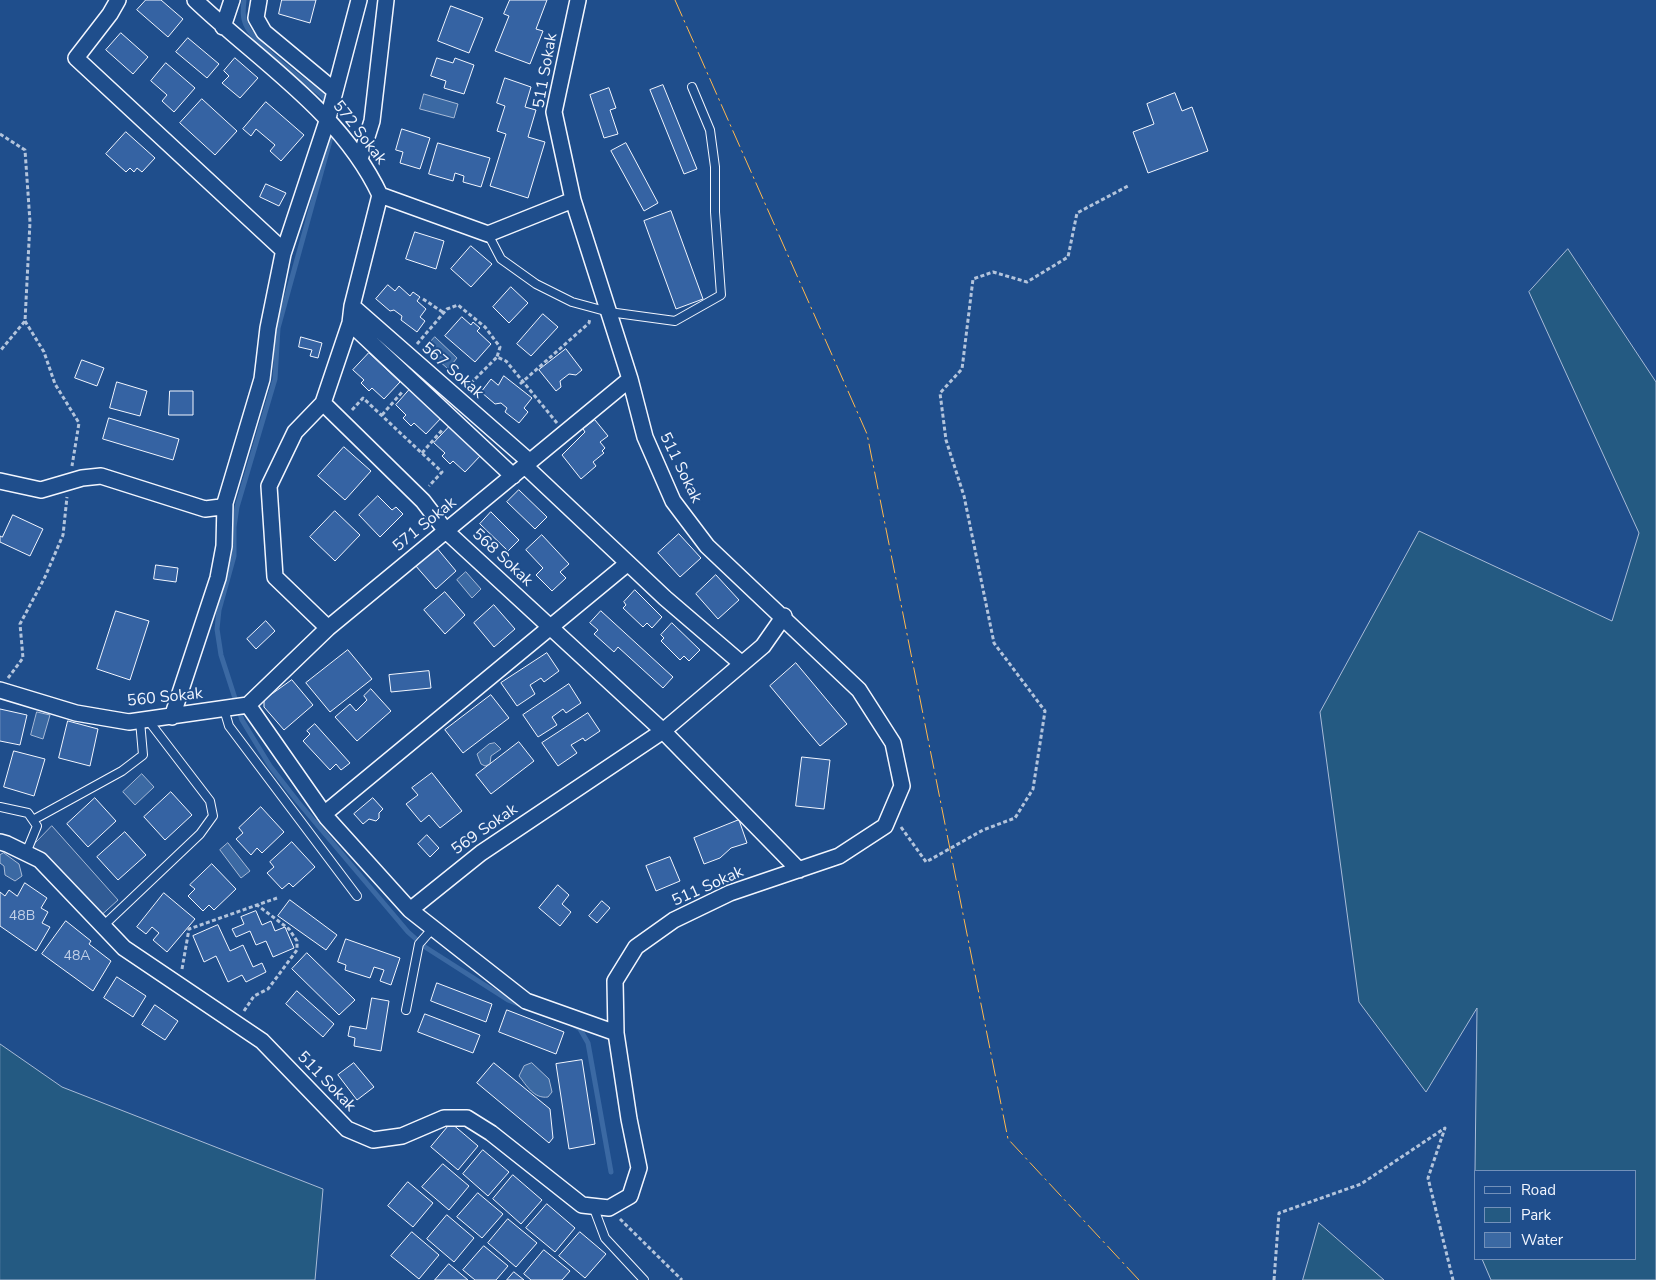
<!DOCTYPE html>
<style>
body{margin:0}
#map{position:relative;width:1656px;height:1280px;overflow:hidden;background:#1f4e8c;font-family:"Nunito Sans",sans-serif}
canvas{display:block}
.legend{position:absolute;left:1474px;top:1170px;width:162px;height:90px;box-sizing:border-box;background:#1f4e8c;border:1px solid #7391ba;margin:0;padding:6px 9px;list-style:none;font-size:15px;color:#f2f6ff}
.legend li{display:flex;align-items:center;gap:10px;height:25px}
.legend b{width:25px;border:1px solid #7391ba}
</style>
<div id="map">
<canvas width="1656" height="1280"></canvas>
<ul class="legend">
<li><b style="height:6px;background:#1f4e8c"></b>Road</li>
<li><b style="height:14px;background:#245a82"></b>Park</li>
<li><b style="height:14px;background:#3b69a3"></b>Water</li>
</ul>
</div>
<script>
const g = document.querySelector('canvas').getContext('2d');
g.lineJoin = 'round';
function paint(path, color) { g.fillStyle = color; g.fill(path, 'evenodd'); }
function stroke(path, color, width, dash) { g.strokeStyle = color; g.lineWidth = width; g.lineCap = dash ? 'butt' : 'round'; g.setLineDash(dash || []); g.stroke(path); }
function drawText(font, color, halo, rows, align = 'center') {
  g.font = font + ' "Nunito Sans",sans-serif'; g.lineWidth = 4; g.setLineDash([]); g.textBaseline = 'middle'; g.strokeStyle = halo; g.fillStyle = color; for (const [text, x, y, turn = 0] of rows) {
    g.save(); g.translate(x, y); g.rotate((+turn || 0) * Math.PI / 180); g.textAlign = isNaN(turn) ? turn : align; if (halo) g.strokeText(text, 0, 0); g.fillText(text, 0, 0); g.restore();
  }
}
const green = new Path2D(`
 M1568 249 1656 382V1280H1491L1482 1259H1635V1171H1475L1477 1008 1426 1092 1359 1002 1320 712 1419 531 1612 621 1639 533 1529 292Z
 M0 1044 62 1087 323 1189 315 1280H0Z
 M1319 1223 1384 1280H1303Z`);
const parking = new Path2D(`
 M52 826 118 900 97 919 26 853Z`);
const water = new Path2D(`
 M424 94 458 104 454 118 420 109Z
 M435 337 457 358 448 369 425 348Z
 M466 572 481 589 472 598 457 580Z
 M37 712 50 715 43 739 31 735Z
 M495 743 501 749 491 756 490 764 485 766 481 764 477 754 489 744Z
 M142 774 154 787 135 805 123 792Z
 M228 843 250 871 241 878 220 850Z
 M4 853 19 864 22 876 15 881 5 875 4 866 0 863V855Z
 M532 1063 549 1079 552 1092 548 1097C534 1099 527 1086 519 1076L524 1066Z`);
const stream = new Path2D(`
 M244 0C243 9 242 18 247 27 258 48 304 80 324 97L326 107
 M330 130 331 137 278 328 275 379 237 507 234 527V556L219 610 217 629 221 655 242 720 270 766 298 802 408 932 425 947 508 1000 521 1005
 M572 1024 580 1029 588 1043 611 1172`);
const building = new Path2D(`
 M146 0H161L183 19 168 37 137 10Z
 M282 0H316L310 23 279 14Z
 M510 0H547L536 29 543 31 530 64 495 51 509 16 504 14Z
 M451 6 483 18 469 53 438 41Z
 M121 33 148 57 133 74 106 50Z
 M188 38 219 64 207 78 176 52Z
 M235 58 258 78 240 98 222 83 229 76 224 71Z
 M437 58 453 63 455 58 474 65 464 94 444 88 446 81 431 76Z
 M166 63 195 88 174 112 162 101 167 95 151 81Z
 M505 78 531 87 525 107 536 110 528 137 545 142 528 198 490 186 506 134 497 131 505 106 497 103Z
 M663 85 697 169 684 174 650 90Z
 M609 88 616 108 610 110 618 134 604 138 590 95Z
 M1175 93 1182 111 1192 107 1208 151 1148 173 1133 132 1154 124 1147 104Z
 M202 99 237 131 215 155 180 123Z
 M266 102 304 135 281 161 270 151 275 145 256 129 251 136 243 129Z
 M402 129 430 138 420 169 400 163 403 152 396 150Z
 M126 132 155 158 142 172 137 168 134 172 130 168 126 172 106 154Z
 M438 143 490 158 481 187 463 182 464 176 455 173 453 181 429 174Z
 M626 143 658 203 644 211 611 151Z
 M266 184 286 193 279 206 260 197Z
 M671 211 703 299 676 309 644 221Z
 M415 232 444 241 436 269 406 259Z
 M471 246 492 264 471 287 451 269Z
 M388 285 395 291 399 286 410 296 413 292 420 297 417 301 426 309 420 317 425 321 417 332 401 320 402 316 394 310 390 311 376 299Z
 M511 287 528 303 509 323 493 307Z
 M543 314 558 327 531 356 517 344Z
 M462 317 471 325 473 322 480 328 477 331 491 344 475 362 445 336Z
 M301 337 322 343 318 358 310 356 312 350 299 347Z
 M566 349 582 370 576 375 569 374 560 381 561 387 556 391 539 370Z
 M369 353 400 382 384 399 372 388 369 391 361 383 364 380 353 370Z
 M82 360 104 368 97 386 75 378Z
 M504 376 532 398 524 408 528 412 519 423 505 412 507 408 501 403 495 404 481 392 491 379 498 385Z
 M117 382 147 391 140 416 110 408Z
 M411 388 442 417 426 434 414 423 411 426 403 418 406 415 396 405Z
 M170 391H193V415H169Z
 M109 418 179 439 173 460 103 439Z
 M595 420 608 436 600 442 605 448 602 451 604 453 593 462 596 466 581 479 562 455 585 432 583 429Z
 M450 426 481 455 465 472 453 461 450 464 442 456 445 453 434 443Z
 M344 447 371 471 345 500 318 476Z
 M519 490 547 517 535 529 507 502Z
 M378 496 392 510 396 507 403 514 380 537 359 515Z
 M335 511 360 535 335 561 310 537Z
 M491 512 519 540 508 551 480 524Z
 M13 515 43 529 30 556 0 542V536L2 537Z
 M679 534 701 558 680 577 658 553Z
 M542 535 569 564 560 572 566 578 552 591 536 575 543 568 526 550Z
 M436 547 456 571 436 589 415 565Z
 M156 565 178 568 176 582 154 579Z
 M716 575 739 600 718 619 696 594Z
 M635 590 662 617 652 628 647 623 643 627 623 608 626 605 624 602Z
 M445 592 465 615 445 634 424 610Z
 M494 605 515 629 494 647 474 623Z
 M116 611 149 621 130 680 97 669Z
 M601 611 673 677 663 688 618 647 614 652 594 634 598 630 590 623Z
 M266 621 275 631 256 649 247 639Z
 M672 623 700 650 689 661 684 656 680 660 661 641 664 638 661 635Z
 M348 650 372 679 330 712 306 683Z
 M547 653 559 671 544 682 541 678 530 685 535 694 517 706 501 683Z
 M796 663 847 724 820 746 770 686Z
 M429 671 431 688 391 692 389 675Z
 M292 680 313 705 284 730 264 707V700Z
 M569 684 581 703 566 713 563 709 552 717 557 725 538 737 523 715Z
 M371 689 391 711 357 741 335 717 350 704 356 711 367 700 364 696Z
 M491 695 509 718 463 753 445 730Z
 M0 709 27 715 20 745 0 741Z
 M588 713 600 731 585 741 583 738 571 745 577 753 558 766 542 743Z
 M68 721 98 729 90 766 59 758Z
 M315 724 350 763 341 770 336 764 330 770 303 741 310 734 307 731Z
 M519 742 534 761 491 794 476 775Z
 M14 751 45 759 34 796 4 787Z
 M802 757 830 760 824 809 796 806Z
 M432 773 462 811 440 828 429 815 421 822 406 804 418 795 412 788Z
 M171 792 192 815 165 840 144 817Z
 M95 798 116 821 88 847 67 824Z
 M373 798 383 809 379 813V818L376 821 369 819 363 824 354 814Z
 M261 807 284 832 262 853 257 848 251 855 236 839 243 833 239 828Z
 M739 820 747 843 731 848 720 858 704 864 694 838Z
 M125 832 146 855 118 880 97 857Z
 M427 835 439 848 430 857 418 844Z
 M292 842 315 867 293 887 289 883 282 889 267 873 274 867 270 862Z
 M670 857 680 881 656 891 646 866Z
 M212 864 236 889 214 910 209 905 203 911 188 896 195 889 190 885Z
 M25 883 47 898 41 908 48 912 42 923 50 927 36 951 0 926V892L5 896 9 890 17 896Z
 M558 885 569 895 562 904 571 912 560 926 539 908Z
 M164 893 195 919 167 952 153 940 159 933 152 927 146 934 137 927Z
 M290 900 337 935 326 950 278 916Z
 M602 901 610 908 597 923 589 916Z
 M256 911 262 925 271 921 275 931 285 927 294 948 273 957 266 941 256 945 250 931 236 937 232 929 244 924 241 917Z
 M66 921 91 941 89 944 111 961 93 991 42 954Z
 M218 925 230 951 243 945 253 967 262 963 266 972 246 982 242 975 228 982 216 956 204 962 193 936Z
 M346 939 400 958 391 985 380 981 384 970 374 967 370 978 345 970 346 965 338 962Z
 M307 953 355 1000 339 1015 292 969Z
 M117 977 146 996 133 1017 104 998Z
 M437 983 492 1004 486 1022 431 1001Z
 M297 991 334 1024 323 1037 286 1004Z
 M372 998 389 1001 381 1051 354 1046 355 1038 348 1036 350 1026 366 1029Z
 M155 1005 178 1021 165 1040 142 1025Z
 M507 1010 564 1032 556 1054 499 1032Z
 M425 1014 480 1035 473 1053 418 1032Z
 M582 1060 595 1144 569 1149 556 1064Z
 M354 1063 374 1087 357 1100 338 1075Z
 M494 1063 550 1109 553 1138 549 1143 477 1083Z
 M451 1123 478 1146 458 1170 431 1147Z
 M483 1150 509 1172 488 1196 463 1174Z
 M443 1164 469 1186 449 1210 422 1187Z
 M513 1175 542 1200 521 1224 493 1199Z
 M408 1182 433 1203 413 1227 388 1206Z
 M478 1193 503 1214 482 1238 457 1217Z
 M547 1204 575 1228 555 1252 526 1228Z
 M447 1215 474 1238 454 1262 427 1239Z
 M508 1219 537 1243 516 1267 488 1243Z
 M412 1232 439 1255 419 1279 391 1256Z
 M580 1232 606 1254 585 1278 559 1256Z
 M484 1246 508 1266 496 1280H475L463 1270Z
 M544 1250 570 1271 562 1280H531L524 1274Z
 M449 1264 468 1280H435Z
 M514 1272 524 1280H507Z`);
const path = new Path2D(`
 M0 134 25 150 30 222 25 321 0 351
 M423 299 444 313
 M25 321 44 352 55 384 79 423 72 466
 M417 344 447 309 458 305 485 327 500 347 497 357
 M520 384 589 323 590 318
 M466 388 497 357 506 361 557 423
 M352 410 363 398 442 472 429 486
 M382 415 403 391
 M422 453 443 429
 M8 678 23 658 20 624 45 577 63 535 67 497
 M901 827 926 862 983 830 1015 818 1033 789 1045 711 994 643 964 496 946 440 940 393 962 369 973 279 993 272 1027 282 1068 257 1077 213 1128 186
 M182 969 189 929 277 898
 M244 1011 254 996 268 989 297 950V941L289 929 257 905
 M620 1219 682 1280
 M1274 1280 1279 1213 1361 1184 1445 1128 1428 1178 1453 1280`);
const service = new Path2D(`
 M488 234 501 259 536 284 572 302 609 312 675 321 721 295 715 212V167L710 130 692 87
 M224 709 229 726 357 896
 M0 807 28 813 37 826 26 853
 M33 820 122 771 143 755 140 721
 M103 926 200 834 213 816 210 801 148 720
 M406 1010 419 944 433 928
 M593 1206 605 1238 644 1280`);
const minor = new Path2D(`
 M118 0 110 14 76 58 284 251
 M195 0C259 61 341 112 380 195L488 234 573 200
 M259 0 256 18 264 32 335 91
 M223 27 232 0
 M360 159 372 121 386 0
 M352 306 530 462
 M350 323 513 476
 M323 403 423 501 446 531 663 731 799 870
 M525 466 665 598 742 664
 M0 481 41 490 82 478 101 476 205 509 221 507 225 503
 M328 628 275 577 269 486 295 432 323 403 350 323 352 306 380 195
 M0 690 76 713 129 722 248 705
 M248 705 327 818 410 910 481 853 663 731 763 646 784 616
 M248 705 328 628 630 379
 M172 717 218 578 224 546 225 503 262 379 268 328 283 254 328 118 359 0
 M324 814 628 563
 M0 842 7 844 40 860 124 948 262 1041 347 1129 373 1140 402 1136 444 1118H467L491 1133 582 1205 609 1208 630 1196 639 1168 629 1119 616 1033 615 981 636 947 674 920 730 893 839 856 885 826 902 786 893 743 859 690 707 546 673 501 645 437 630 379 573 200 554 112 578 0
 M410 910 526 1001 616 1033`);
const power = new Path2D(`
 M675 0 867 434 1008 1139 1139 1280`);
const numberNames = [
 ["48B",22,917],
 ["48A",77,957]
];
const streetNames = [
 ["511 Sokak",546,71,-80],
 ["572 Sokak",359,133,52],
 ["567 Sokak",452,371,41],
 ["511 Sokak",680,468,64],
 ["571 Sokak",425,525,-39],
 ["568 Sokak",502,558,43],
 ["560 Sokak",165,698,-6],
 ["569 Sokak",485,830,-35],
 ["511 Sokak",708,887,-24],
 ["511 Sokak",326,1082,46]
];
paint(green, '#245a82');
stroke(green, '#a8bbd7', 1);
paint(parking, '#305b95');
stroke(parking, '#a8bbd7', 1);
paint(water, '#3b69a3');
stroke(water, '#a8bbd7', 1);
stroke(stream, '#3b69a3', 5);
paint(building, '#3563a3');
stroke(building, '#f2f6ff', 1);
stroke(service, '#f2f6ff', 10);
stroke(minor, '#f2f6ff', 18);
stroke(path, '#b3c4dc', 3, [4, 2.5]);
stroke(service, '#1f4e8c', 8);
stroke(minor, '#1f4e8c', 15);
stroke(power, '#ffb74d', 1, [18, 4, 2.5, 4]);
drawText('14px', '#c3d1e8', null, numberNames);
drawText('16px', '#f2f6ff', '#1f4e8c', streetNames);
</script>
